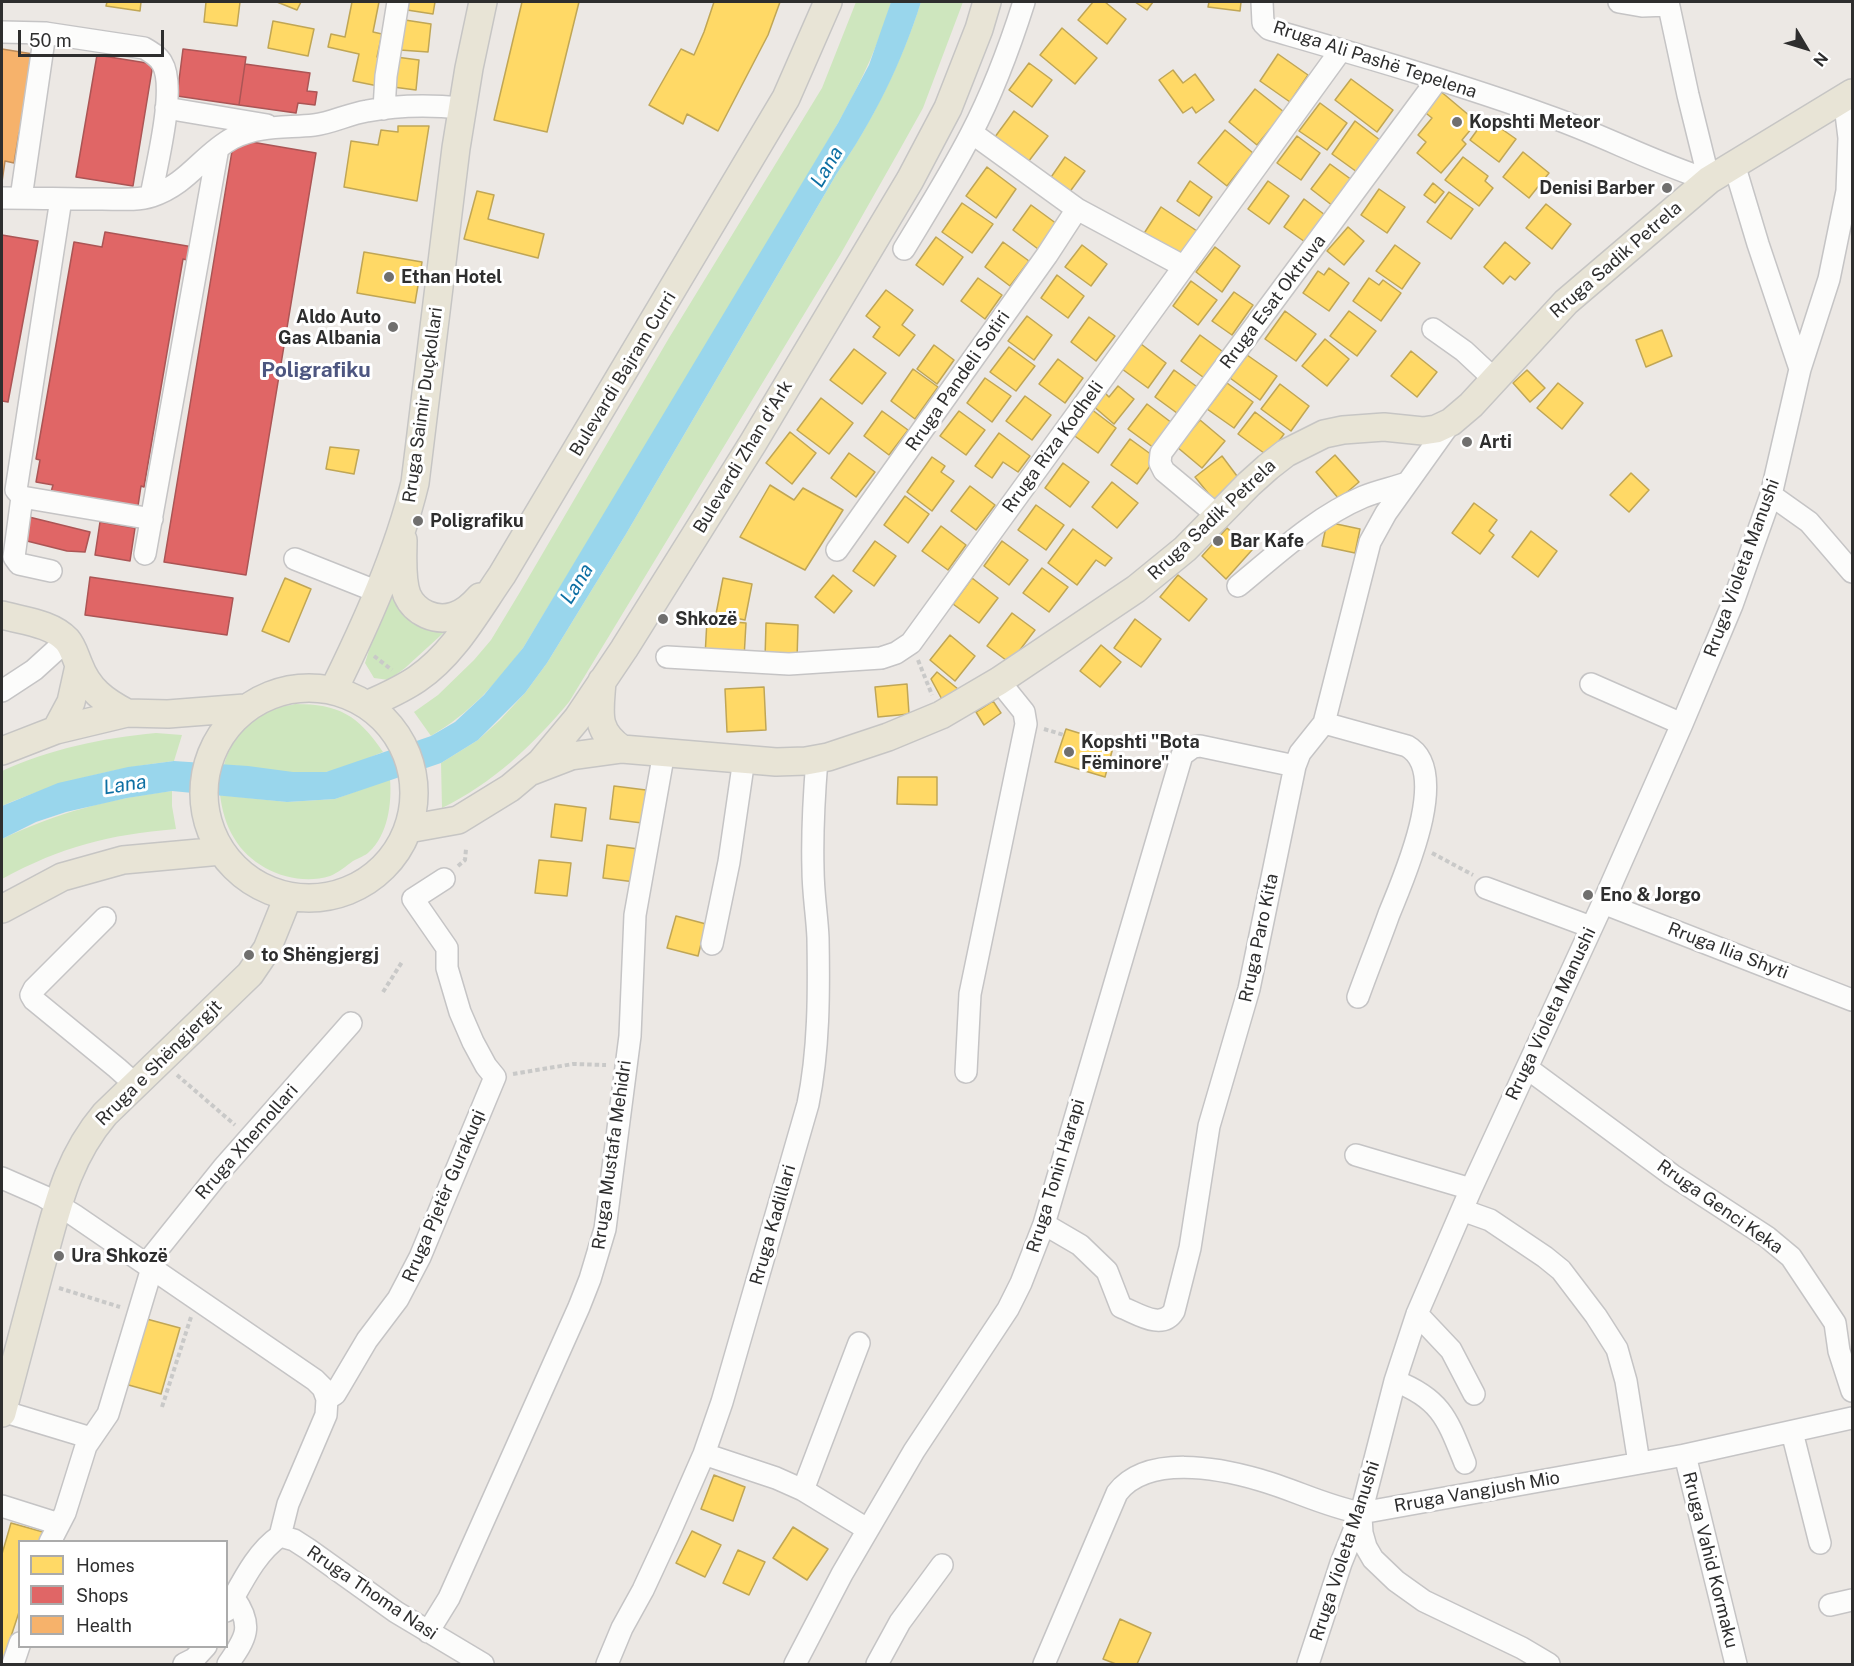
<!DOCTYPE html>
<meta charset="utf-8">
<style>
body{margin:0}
#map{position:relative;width:1854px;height:1666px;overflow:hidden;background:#ece8e4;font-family:"Public Sans",sans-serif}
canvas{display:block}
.frame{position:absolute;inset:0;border:3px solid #2e2e2e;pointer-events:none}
.legend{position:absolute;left:18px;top:1540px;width:210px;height:108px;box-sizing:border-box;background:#fff;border:2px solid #ababab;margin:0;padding:8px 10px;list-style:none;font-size:18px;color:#2e2e2e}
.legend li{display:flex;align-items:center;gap:12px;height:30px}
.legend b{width:30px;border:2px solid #ababab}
.north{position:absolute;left:1776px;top:18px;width:60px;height:60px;-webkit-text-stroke:4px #fff;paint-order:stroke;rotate:128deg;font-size:16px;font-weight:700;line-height:24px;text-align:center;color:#2e2e2e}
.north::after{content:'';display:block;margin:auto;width:21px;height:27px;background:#2e2e2e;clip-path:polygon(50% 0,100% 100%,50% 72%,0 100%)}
.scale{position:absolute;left:18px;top:30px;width:146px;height:27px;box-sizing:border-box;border:3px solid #2e2e2e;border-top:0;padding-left:8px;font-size:18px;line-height:21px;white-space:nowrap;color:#2e2e2e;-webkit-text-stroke:4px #fff;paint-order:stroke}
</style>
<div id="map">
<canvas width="1854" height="1666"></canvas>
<div class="frame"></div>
<ul class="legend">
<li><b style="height:16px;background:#ffd966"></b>Homes</li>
<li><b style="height:16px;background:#e06666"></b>Shops</li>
<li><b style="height:16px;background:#f6b26b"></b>Health</li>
</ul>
<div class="north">N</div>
<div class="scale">50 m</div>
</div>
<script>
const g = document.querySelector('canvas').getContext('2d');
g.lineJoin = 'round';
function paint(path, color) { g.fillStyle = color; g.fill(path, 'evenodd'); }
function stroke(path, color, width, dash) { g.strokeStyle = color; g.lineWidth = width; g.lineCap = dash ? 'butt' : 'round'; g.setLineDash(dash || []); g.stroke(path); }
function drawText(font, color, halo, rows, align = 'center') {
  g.font = font + ' "Public Sans",sans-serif'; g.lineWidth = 6; g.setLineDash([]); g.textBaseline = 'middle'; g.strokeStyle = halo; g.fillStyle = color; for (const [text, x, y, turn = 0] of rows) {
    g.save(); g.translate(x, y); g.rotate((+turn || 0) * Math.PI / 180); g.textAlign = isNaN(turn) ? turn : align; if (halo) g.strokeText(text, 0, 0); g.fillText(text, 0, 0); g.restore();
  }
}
const green = new Path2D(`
 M856 2H891C869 81 822 149 781 220 698 364 609 506 523 648 496 684 470 713 431 736L414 712 438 695 474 660 491 640 520 592 669 338 822 88Z
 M921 2H963L923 108 899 151 840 255 569 702C532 746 493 783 442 808L441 763 478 740 500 720 525 693 547 663 626 534 836 175C873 120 901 64 921 2Z
 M395 581 451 626 405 668 389 680 374 678 365 663 378 621Z
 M295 704C339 704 358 715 383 752 365 759 345 769 326 772 293 777 257 766 224 765 231 740 247 719 272 709 279 706 288 706 295 704Z
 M156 733 182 735 174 761C113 768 57 782 2 806V771C50 749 102 738 156 733Z
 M390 779C392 803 388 835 369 852 365 856 358 858 353 861 346 866 338 873 330 876 295 887 252 869 234 838 226 825 222 810 220 795L287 802 335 799Z
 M172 791V806L176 829C108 835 63 846 2 879V839C59 812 109 799 172 791Z`);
const water = new Path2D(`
 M891 2H921C901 65 874 119 836 175L626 534 547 663 525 693 478 740 441 763 335 799 287 802 172 791 127 798 66 812 36 822 2 839V806L58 783 128 767 174 761 248 766 293 772H326L431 736 455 722 484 695 523 648 838 123 869 65Z`);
const homes = new Path2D(`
 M107 2H141L140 11 106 6Z
 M206 2H240L237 26 204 22Z
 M277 2H301L297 10Z
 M352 2H379L373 32 382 34 377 57 384 58 378 86 353 81 359 54 328 47 331 34 345 37Z
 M408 2H435L433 14 407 10Z
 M522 2H579L547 132 494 120Z
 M714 2H780L768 35 718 131 687 114 683 124 649 105 681 49 694 55 704 32Z
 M1093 2H1105L1126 19 1107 44 1078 20Z
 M1135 2H1153L1147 10Z
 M1209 2H1241L1240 11 1208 7Z
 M405 20 431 24 428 52 400 50Z
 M273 21 314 29 308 56 268 48Z
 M1062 28 1097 58 1075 84 1040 55Z
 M1278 54 1308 75 1290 102 1260 81Z
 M396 57 419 60 416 90 393 87Z
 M1029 63 1052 80 1032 107 1009 90Z
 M1173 70 1183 83 1195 74 1214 100 1196 113 1192 107 1183 113 1159 80Z
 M1351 79 1393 110 1377 132 1335 100Z
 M1255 89 1284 112 1257 145 1229 122Z
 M1439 90 1477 122 1462 140 1466 144 1441 173 1417 153 1426 142 1418 135 1432 118 1422 110Z
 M1320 103 1347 123 1327 150 1299 131Z
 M1014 111 1048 136 1025 166 992 141Z
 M1486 118 1516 139 1499 162 1470 140Z
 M1355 121 1380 140 1357 172 1332 154Z
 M398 126H429L417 201 344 187 351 141 378 145 381 130 398 132Z
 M1225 130 1253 153 1227 186 1198 163Z
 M1297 136 1320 153 1301 180 1277 163Z
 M1523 152 1549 173 1529 198 1503 177Z
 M1065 157 1085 171 1066 197 1047 183Z
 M1463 157 1488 176 1485 181 1493 188 1479 206 1445 180Z
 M1330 164 1352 180 1333 206 1311 189Z
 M987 167 1016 189 996 218 966 196Z
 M1190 181 1212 197 1199 216 1177 201Z
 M1268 181 1289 196 1269 224 1248 209Z
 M1433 183 1444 192 1435 203 1424 195Z
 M1379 189 1405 207 1387 233 1361 215Z
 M477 191 494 195 488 219 544 234 538 258 464 239Z
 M1449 192 1473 209 1451 239 1427 222Z
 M1304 199 1325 215 1305 242 1284 227Z
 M962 203 993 224 972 253 942 232Z
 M1546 204 1571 224 1552 249 1526 228Z
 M1031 205 1057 224 1038 249 1013 230Z
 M1161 207 1197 231 1179 259 1143 235Z
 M1348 227 1364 241 1344 265 1327 251Z
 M936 237 963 257 943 285 916 265Z
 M1003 242 1029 261 1010 286 985 267Z
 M1505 242 1530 263 1515 280 1510 276 1503 284 1484 267Z
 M1082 245 1107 264 1091 286 1065 267Z
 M1395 245 1420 263 1402 289 1376 271Z
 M1215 247 1240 266 1222 292 1196 272Z
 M364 252 422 262 415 303 357 293Z
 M1329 268 1349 283 1329 311 1303 293 1318 271 1324 275Z
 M1057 275 1084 296 1068 318 1041 298Z
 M978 278 1002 295 985 319 961 301Z
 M1369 278 1379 285 1383 280 1401 293 1381 321 1353 301Z
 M1191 281 1217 300 1198 325 1173 306Z
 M886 290 913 310 902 325 915 335 899 356 873 337 880 327 866 316Z
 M1234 292 1253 305 1232 335 1212 321Z
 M1285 311 1316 334 1296 361 1265 339Z
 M1349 311 1376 331 1357 356 1330 336Z
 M1027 316 1052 335 1034 360 1008 341Z
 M1089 317 1115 336 1096 361 1071 342Z
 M1662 330 1672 356 1646 367 1636 340Z
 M1200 335 1226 354 1207 380 1181 361Z
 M1325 339 1349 359 1327 386 1302 366Z
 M1141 344 1166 363 1148 388 1122 369Z
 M934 345 954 360 937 384 917 369Z
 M1009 347 1035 366 1016 391 990 372Z
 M854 349 886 373 862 404 830 380Z
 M1411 351 1437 372 1417 397 1391 376Z
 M1247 355 1277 376 1260 400 1230 378Z
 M1058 359 1083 378 1065 403 1039 384Z
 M913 369 938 387 915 419 891 401Z
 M1174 370 1200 389 1181 416 1155 397Z
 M1527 370 1545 388 1530 402 1513 383Z
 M985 378 1011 396 992 422 967 403Z
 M1227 383 1253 402 1234 428 1207 409Z
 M1558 383 1583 403 1562 429 1537 408Z
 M1280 384 1309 406 1291 431 1261 409Z
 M1118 386 1134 399 1114 424 1092 405 1103 391 1109 397Z
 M1025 396 1051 415 1032 440 1006 421Z
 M821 398 853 423 829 454 797 430Z
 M1147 404 1172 423 1154 448 1128 429Z
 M1091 409 1116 428 1098 453 1072 434Z
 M882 411 908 430 889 455 864 436Z
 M959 411 985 430 966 455 940 436Z
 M1255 412 1284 434 1268 456 1238 434Z
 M1200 420 1225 441 1202 468 1177 447Z
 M790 432 816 453 792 484 766 463Z
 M999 433 1030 456 1018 472 1003 462 992 478 975 466Z
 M1130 439 1156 458 1137 484 1111 465Z
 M330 447 359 450 354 474 326 469Z
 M849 453 875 472 856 497 831 478Z
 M1335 455 1359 482 1339 499 1316 472Z
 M1222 456 1243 484 1217 504 1195 477Z
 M932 457 945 466 941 472 954 481 932 511 907 492Z
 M1063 463 1089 482 1070 507 1045 488Z
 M1631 473 1649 490 1629 512 1610 495Z
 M1112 482 1138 503 1117 528 1092 507Z
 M770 485 794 500 803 488 843 510 805 570 740 537Z
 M970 486 995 505 976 530 951 511Z
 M905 496 929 514 908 543 884 525Z
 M1474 503 1497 520 1489 531 1494 535 1480 554 1452 533Z
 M1036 505 1064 525 1046 550 1018 530Z
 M1327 522 1360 529 1355 553 1322 546Z
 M941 526 966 545 948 570 922 551Z
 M1227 528 1252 550 1226 579 1202 556Z
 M1073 529 1112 558 1105 566 1096 560 1077 585 1048 563Z
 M1531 531 1557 551 1538 577 1512 557Z
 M875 541 896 556 874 586 853 571Z
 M1002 541 1028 560 1009 585 984 566Z
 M1042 568 1068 587 1049 612 1023 593Z
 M833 575 852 591 834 613 815 597Z
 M1178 575 1207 599 1189 621 1160 597Z
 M285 578 311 589 289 642 262 631Z
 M723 578 752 584 745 620 716 614Z
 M972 578 998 598 979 623 953 604Z
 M1012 613 1035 630 1010 663 987 646Z
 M1135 619 1161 639 1141 667 1114 648Z
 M707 620 746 623 744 658 705 656Z
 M766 623 798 625 797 660 765 659Z
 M950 635 975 656 955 681 930 660Z
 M1101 645 1121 662 1100 687 1080 671Z
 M937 672 958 689 945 705 931 679Z
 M907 684 909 714 878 717 875 687Z
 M764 687 766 730 727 732 725 689Z
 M993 701 1001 713 984 725 976 712Z
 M1066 729 1114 744 1105 777 1055 762Z
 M898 777H937V805L897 804Z
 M614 786 646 790 642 823 610 819Z
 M555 804 586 808 582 841 551 837Z
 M607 845 639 849 635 882 603 878Z
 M539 860 571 863 567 896 535 893Z
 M676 916 706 924 698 956 667 948Z
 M143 1318 180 1328 161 1394 125 1384Z
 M714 1475 745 1487 733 1521 701 1509Z
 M11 1523 43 1532 40 1542H20V1609L2 1664V1554Z
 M793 1527 828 1549 807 1580 773 1558Z
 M692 1531 721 1545 705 1577 676 1563Z
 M738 1550 765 1562 749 1595 723 1583Z
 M1120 1619 1151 1633 1137 1664H1116L1103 1659Z`);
const shops = new Path2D(`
 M183 49 246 57 239 105 177 96Z
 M97 55 153 64 133 186 76 177Z
 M245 64 310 73 307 91 317 92 315 105 298 103 296 113 239 105Z
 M234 139 316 153 246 575 164 562Z
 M105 232 193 247 191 261 183 259 144 487 141 486 138 506 51 492 53 485 36 482 40 460 36 459 74 242 102 247Z
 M2 235 38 241 8 402 2 401Z
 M25 516 90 532 85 552 67 551 19 539Z
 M100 522 135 528 130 561 95 555Z
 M90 577 233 598 227 635 85 615Z`);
const health = new Path2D(`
 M2 49 33 54 26 134 19 133 14 163 5 161 2 182Z`);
const path = new Path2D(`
 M374 656 392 670
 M918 660 932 695
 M1044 729 1064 735
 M1432 853 1473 875
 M458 866 465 860 466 849
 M383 992 402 962
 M513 1074 573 1064 606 1065
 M177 1075 235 1125
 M59 1288 120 1307
 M162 1407 191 1317`);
const minor = new Path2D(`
 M1262 2 1263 23 1269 29C1362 56 1457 83 1548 116 1603 135 1654 163 1709 180
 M1619 2 1642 6 1668 5
 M1668 2 1688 95 1709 180
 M2 32 45 33 144 48C151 52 158 56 162 63 177 87 156 167 151 196
 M166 108 267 125
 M384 109 386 76 398 2
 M972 133 1077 209 1183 266
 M1734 164 1758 244 1800 369
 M2 198C35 198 69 199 102 199 118 199 137 201 152 196 188 184 203 154 233 138 259 125 286 128 314 125 332 123 348 114 367 111 398 105 431 105 462 108
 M21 198 45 33
 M61 199 16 490 22 497 152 519
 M904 249C927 211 951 173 971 134 993 92 1010 46 1024 2
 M1433 329 1464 351 1494 379
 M1771 495 1809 522 1852 572
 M22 497 14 557 19 564 51 571
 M1218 516 1164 471 1160 463 1161 453 1437 80
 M837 550 1047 255 1077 209
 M145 554 218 148
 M295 559 378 592
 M1238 586C1277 554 1316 517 1363 497 1377 491 1393 488 1407 483
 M667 657 789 664 881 658 896 653 911 643 1341 50
 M1591 684 1682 724
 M2 691 34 670 67 640
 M1324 723 1407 746C1452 771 1403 879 1389 914 1379 942 1368 969 1358 997
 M1486 888 1591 927
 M1603 903 1852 1000
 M105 918 34 989 31 995 34 1000 117 1068 136 1085
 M712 944 729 862 744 759
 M1527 1068 1672 1175 1767 1237 1791 1257 1835 1323 1839 1351 1852 1391
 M966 1072 970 994 1026 724 1024 712 999 681
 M1356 1155 1471 1189
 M2 1178 43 1196 74 1215 315 1380 323 1388 327 1399 326 1415 288 1504 280 1536C255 1553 241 1585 226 1611
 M1462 1210 1490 1220 1545 1257 1561 1270 1596 1316 1617 1349 1626 1381 1639 1463
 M1044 1224 1080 1245 1107 1271 1121 1307C1137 1313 1162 1331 1174 1311L1190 1248 1209 1126 1249 989 1295 766 1300 753 1324 723 1370 542 1386 513 1451 422
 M146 1264 223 1168 351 1023
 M1417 1314 1451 1350 1474 1394
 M1395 1381C1442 1399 1448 1421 1465 1463
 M327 1399 335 1394 341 1384 367 1340 398 1299 420 1257 495 1077 486 1066 473 1042 460 1012 447 968V948L413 899 444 879
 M2 1411 91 1438
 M1792 1432 1820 1543
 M704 1454 776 1478 803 1490 867 1529
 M1685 1455 1736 1664
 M803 1490 859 1343
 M2 1506 59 1524
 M1361 1517 1362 1533 1366 1547 1373 1559 1396 1581 1424 1601 1522 1648 1549 1664
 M280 1536 294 1540 308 1549 396 1612 483 1664
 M50 1542 65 1513 86 1446 108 1414 152 1268
 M1830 1605 1852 1600
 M428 1632 449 1598 579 1307 590 1279 605 1229 630 1036 635 915 664 752
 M13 1664 20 1643
 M184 1664 194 1659 206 1646
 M228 1664C246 1638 254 1626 234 1598
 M607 1664 622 1628 643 1590 669 1534 704 1454 722 1402 808 1104C819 1050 819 993 818 938 817 915 813 893 813 869 812 833 814 796 817 759
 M795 1664 842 1574 914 1451 1008 1309 1021 1283 1044 1224 1182 755 1193 747 1200 746 1295 766
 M877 1664 900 1622 942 1565
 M1044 1664 1117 1493C1147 1454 1219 1468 1260 1480 1295 1490 1325 1506 1361 1513L1685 1455 1852 1418
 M1308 1664 1341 1563 1361 1513 1395 1381 1417 1314 1471 1189 1603 903 1682 724 1732 605 1771 495 1800 369 1829 279 1847 191 1849 138 1844 97`);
const major = new Path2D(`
 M403 540C403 557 401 579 407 595 415 613 436 622 454 616 465 613 473 605 480 597
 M2 615C23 621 51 623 67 640 73 647 75 656 79 665 88 689 104 701 127 713
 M602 681C600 712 594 730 622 749
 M204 793a105 105 0 1 1 210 0a105 105 0 1 1-210 0Z
 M334 689C366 624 398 553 415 483L456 148 469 68 483 2
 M367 705C384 697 401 690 417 679 454 654 477 611 502 575L786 98 828 2
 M56 730 71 702 79 666
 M2 751 56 730 127 713 168 714 245 708
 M532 771 571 756 622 749 776 762 806 761 828 757 888 737 941 715 999 681 1136 589 1185 549 1249 484 1268 467 1286 453 1324 434 1343 430 1384 427 1423 431 1436 429 1451 422 1471 405 1566 302 1709 180 1852 93
 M408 829 458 820 510 788 541 762 577 719 624 649 753 443 910 180 948 108 979 29 987 2
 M2 909 62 877 123 860 221 851
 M2 1413C15 1364 28 1315 41 1266 57 1209 66 1160 105 1114L250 974 267 949 288 897`);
const markers = [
 [1457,122,6,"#706f6e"],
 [1667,188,6,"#706f6e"],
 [389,277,6,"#706f6e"],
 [393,327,6,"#706f6e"],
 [1467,442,6,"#706f6e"],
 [418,521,6,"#706f6e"],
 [1218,541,6,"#706f6e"],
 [663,619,6,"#706f6e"],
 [1069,752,6,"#706f6e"],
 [1588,895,6,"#706f6e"],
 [249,955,6,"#706f6e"],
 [59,1256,6,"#706f6e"]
];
const streetNames = [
 ["Rruga Ali Pashë Tepelena",1375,60,18],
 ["Rruga Sadik Petrela",1616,260,-41],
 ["Rruga Esat Oktruva",1273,302,-53],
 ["Bulevardi Bajram Curri",623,374,-59],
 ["Rruga Pandeli Sotiri",958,381,-55],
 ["Rruga Saimir Duçkollari",423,405,-82],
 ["Rruga Riza Kodheli",1053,447,-54],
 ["Bulevardi Zhan d'Ark",743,457,-59],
 ["Rruga Sadik Petrela",1212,520,-43],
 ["Rruga Violeta Manushi",1742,568,-70],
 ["Rruga Paro Kita",1259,938,-78],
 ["Rruga Ilia Shyti",1728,951,21],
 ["Rruga Violeta Manushi",1551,1014,-65],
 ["Rruga e Shëngjergjt",159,1063,-45],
 ["Rruga Xhemollari",247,1142,-49],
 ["Rruga Mustafa Mehidri",612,1155,-82],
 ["Rruga Tonin Harapi",1056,1176,-73],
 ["Rruga Pjetër Gurakuqi",444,1196,-67],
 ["Rruga Genci Keka",1720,1207,35],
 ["Rruga Kadillari",773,1225,-74],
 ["Rruga Vangjush Mio",1477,1492,-10],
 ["Rruga Violeta Manushi",1345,1551,-72],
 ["Rruga Vahid Kormaku",1710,1560,76],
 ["Rruga Thoma Nasi",372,1593,34]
];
const poiNames = [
 ["Kopshti Meteor",1469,122],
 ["Denisi Barber",1655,188,"right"],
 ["Ethan Hotel",401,277],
 ["Aldo Auto",381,317,"right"],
 ["Gas Albania",381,338,"right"],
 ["Arti",1479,442],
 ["Poligrafiku",430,521],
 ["Bar Kafe",1230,541],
 ["Shkozë",675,619],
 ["Kopshti \"Bota",1081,742],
 ["Fëminore\"",1081,763],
 ["Eno & Jorgo",1600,895],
 ["to Shëngjergj",261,955],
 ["Ura Shkozë",71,1256]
];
const waterNames = [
 ["Lana",827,167,-59],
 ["Lana",577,584,-58],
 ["Lana",125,785,-9]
];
const quarterNames = [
 ["Poligrafiku",316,371]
];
paint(green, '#cee6be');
paint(water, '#99d6ec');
paint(homes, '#ffd966');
stroke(homes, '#c0a655', 1.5);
paint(shops, '#e06666');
stroke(shops, '#ab5555', 1.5);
paint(health, '#f6b26b');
stroke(health, '#ba8a59', 1.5);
stroke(minor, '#c5c4c5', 24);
stroke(major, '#c6c5c4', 30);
stroke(path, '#c9c9c8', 4, [4.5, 3]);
stroke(minor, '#fcfcfb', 21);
stroke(major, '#e8e4d6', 27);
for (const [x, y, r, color] of markers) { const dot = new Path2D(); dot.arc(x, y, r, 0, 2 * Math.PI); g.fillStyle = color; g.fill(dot); stroke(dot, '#fff', 2); }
drawText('18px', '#2e2e2e', '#fff', streetNames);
drawText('bold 18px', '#2e2e2e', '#fff', poiNames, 'left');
drawText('italic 20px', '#0d6fa3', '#fff', waterNames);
drawText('bold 21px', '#4d5680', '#fff', quarterNames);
</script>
